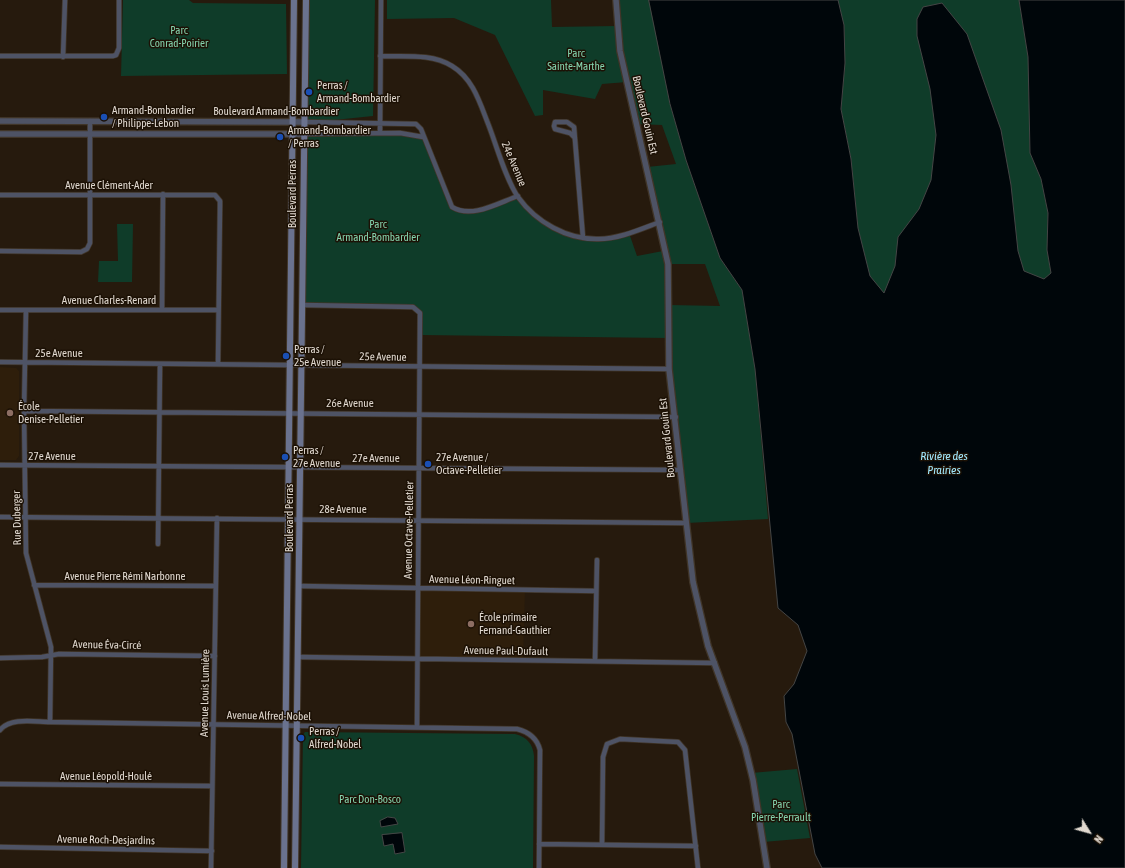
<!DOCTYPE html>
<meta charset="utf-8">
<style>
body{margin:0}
#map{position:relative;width:1125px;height:868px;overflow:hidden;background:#261a0d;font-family:"Asap Condensed",sans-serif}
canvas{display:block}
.north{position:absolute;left:1069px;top:812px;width:40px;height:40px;-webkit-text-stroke:3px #1c1105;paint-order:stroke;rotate:127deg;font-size:11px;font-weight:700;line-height:16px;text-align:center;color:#e1d9d0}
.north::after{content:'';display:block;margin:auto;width:14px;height:18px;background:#e1d9d0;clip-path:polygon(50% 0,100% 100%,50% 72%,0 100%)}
</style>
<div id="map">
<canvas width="1125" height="868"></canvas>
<div class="north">N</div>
</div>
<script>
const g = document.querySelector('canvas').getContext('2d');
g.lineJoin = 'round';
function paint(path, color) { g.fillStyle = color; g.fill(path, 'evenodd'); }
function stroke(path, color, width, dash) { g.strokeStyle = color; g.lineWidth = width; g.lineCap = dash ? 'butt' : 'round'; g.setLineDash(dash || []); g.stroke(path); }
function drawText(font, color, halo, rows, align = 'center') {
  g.font = font + ' "Asap Condensed",sans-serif'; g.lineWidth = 3; g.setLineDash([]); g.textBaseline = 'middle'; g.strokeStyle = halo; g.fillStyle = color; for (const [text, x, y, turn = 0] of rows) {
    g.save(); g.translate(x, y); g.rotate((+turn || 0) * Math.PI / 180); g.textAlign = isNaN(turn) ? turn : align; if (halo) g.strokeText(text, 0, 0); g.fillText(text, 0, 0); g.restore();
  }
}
const built = new Path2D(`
 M0 367 16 368 19 371V456L16 460H0Z
 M417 589 525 590 523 660 418 659Z`);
const green = new Path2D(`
 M123 0H189L193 3 286 4 287 74 121 76Z
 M306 0H375L373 116 315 122H304Z
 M387 0H551L552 27 617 26 616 0H649L670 104 686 160 720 258 742 290 755 369 768 519 686 523 668 338 420 335V316L415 309 302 305 304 134 380 133 423 137 452 207 474 211 518 196 528 209 559 231 599 239 629 233 637 256 663 251 647 167 676 164 662 125 636 124 627 82 602 84 595 99 543 90V115L535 116 495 35 454 18 387 19ZM668 264H705L720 306 669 305Z
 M828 0H1019L1028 57 1030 153 1041 179 1048 213 1047 250 1051 273 895 441 858 228 851 159 841 109 845 63 844 25Z
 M117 224H133L132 282H98L99 261H118Z
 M305 732 515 734C527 737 533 744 534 756L533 868H301L303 735Z
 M797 769 810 838 763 842 751 773Z`);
const water = new Path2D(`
 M649 0H838L844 25 845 63 841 109 851 159 858 228 870 276 884 293 895 266 898 237 919 209 931 180 936 135 930 89 917 36V19L923 7 942 3 967 34 1001 130 1011 185 1018 251 1024 271 1044 279 1051 273 1047 250 1048 213 1041 179 1030 153 1028 57 1019 0H1125V868H822L815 854 792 734 786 722 784 696 794 684 807 651 798 625 778 608 755 369 742 290 720 258 686 160 670 104Z
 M388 817 395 818 398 824 381 827 380 821Z
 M402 833 405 852 395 854 393 844 384 846 382 835Z`);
const minor = new Path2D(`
 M0 56H113L116 55 119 48V0
 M380 56C404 57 431 53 452 66 472 78 479 100 487 121 496 143 505 178 518 197 536 222 567 240 599 239 619 239 641 229 660 222
 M63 57 65 0
 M304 122 416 124 421 129 452 207C472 219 498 203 518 196
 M380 133 381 0
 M304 134 400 133 423 137
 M574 137 570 133 555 129 554 126 555 122H567L574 127 583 238
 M0 195H215L220 201V206L218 364
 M0 251 81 252 87 249 90 243V121
 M302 305 413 307 420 313 417 727
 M0 310H218
 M26 310 24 411 26 553 51 647 50 722
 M162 310 163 194
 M0 362 669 369
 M24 411 676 417
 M0 465 681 470
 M0 517 686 523
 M158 544 160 364
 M34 585 215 586
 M299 586 596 591
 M298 657 715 663
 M0 658 42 657 59 654 215 656
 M595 661 597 560
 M0 730C11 717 35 722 50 722L517 729C529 732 537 738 540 750L539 868
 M0 784 212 786
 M539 844 696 846
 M602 844 603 757 607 744 620 739 678 742 685 750 698 868
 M0 847 212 851
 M211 868 217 518`);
const tertiary = new Path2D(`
 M616 0 620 51 668 264 669 369 693 582 708 646 745 747 753 780 767 868
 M0 121 304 122
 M0 134H304`);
const secondary = new Path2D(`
 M284 868 294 0
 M295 868 306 0`);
const markers = [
 [309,92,4,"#1a4fb4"],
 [104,117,4,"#1a4fb4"],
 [280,137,4,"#1a4fb4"],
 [286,356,4,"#1a4fb4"],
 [10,413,4,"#8d6e63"],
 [285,457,4,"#1a4fb4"],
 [428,464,4,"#1a4fb4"],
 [471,624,4,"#8d6e63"],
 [301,738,4,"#1a4fb4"]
];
const parkNames = [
 ["Parc",179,31],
 ["Conrad-Poirier",179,44],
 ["Parc",576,54],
 ["Sainte-Marthe",576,67],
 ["Parc",378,225],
 ["Armand-Bombardier",378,238],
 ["Parc Don-Bosco",370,800],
 ["Parc",781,805],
 ["Pierre-Perrault",781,818]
];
const poiNames = [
 ["Perras /",317,86],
 ["Armand-Bombardier",317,99],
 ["Armand-Bombardier",112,111],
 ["/ Philippe-Lebon",112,124],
 ["Armand-Bombardier",288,131],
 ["/ Perras",288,144],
 ["Perras /",294,350],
 ["25e Avenue",294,363],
 ["École",18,407],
 ["Denise-Pelletier",18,420],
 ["Perras /",293,451],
 ["27e Avenue",293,464],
 ["27e Avenue /",436,458],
 ["Octave-Pelletier",436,471],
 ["École primaire",479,618],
 ["Fernand-Gauthier",479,631],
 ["Perras /",309,732],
 ["Alfred-Nobel",309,745]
];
const streetNames = [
 ["Boulevard Armand-Bombardier",276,112],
 ["Boulevard Gouin Est",645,115,77],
 ["24e Avenue",514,164,67],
 ["Avenue Clément-Ader",109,186],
 ["Boulevard Perras",293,194,-90],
 ["Avenue Charles-Renard",109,301],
 ["25e Avenue",59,354],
 ["25e Avenue",383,357,1],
 ["26e Avenue",350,404],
 ["Boulevard Gouin Est",667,438,-96],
 ["27e Avenue",52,457],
 ["27e Avenue",376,459],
 ["28e Avenue",343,510],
 ["Rue Duberger",17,518,-91],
 ["Boulevard Perras",290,518,-90],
 ["Avenue Octave-Pelletier",409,530,-89],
 ["Avenue Pierre Rémi Narbonne",125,577],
 ["Avenue Léon-Ringuet",472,580,1],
 ["Avenue Éva-Circé",107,645,1],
 ["Avenue Paul-Dufault",506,651,1],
 ["Avenue Louis Lumière",205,693,-89],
 ["Avenue Alfred-Nobel",269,716,1],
 ["Avenue Léopold-Houlé",106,777],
 ["Avenue Roch-Desjardins",106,840,1]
];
const waterNames = [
 ["Rivière des",944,456],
 ["Prairies",944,470]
];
paint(built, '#2e1e0b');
paint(green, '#0f3c29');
paint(water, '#00060a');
stroke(water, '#444545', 1);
stroke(minor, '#403528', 6);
stroke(tertiary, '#403528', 8);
stroke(secondary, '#403528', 8);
stroke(minor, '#4e5365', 4.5);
stroke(tertiary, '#4e5365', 5.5);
stroke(secondary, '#6a728e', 6);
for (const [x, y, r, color] of markers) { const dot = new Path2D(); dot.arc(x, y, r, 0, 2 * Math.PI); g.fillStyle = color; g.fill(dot); stroke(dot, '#1c1105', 1.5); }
drawText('11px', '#85d4ae', '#1c1105', parkNames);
drawText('11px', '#e1d9d0', '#1c1105', poiNames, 'left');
drawText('11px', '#e1d9d0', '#1c1105', streetNames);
drawText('italic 12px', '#a3eaff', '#1c1105', waterNames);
</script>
